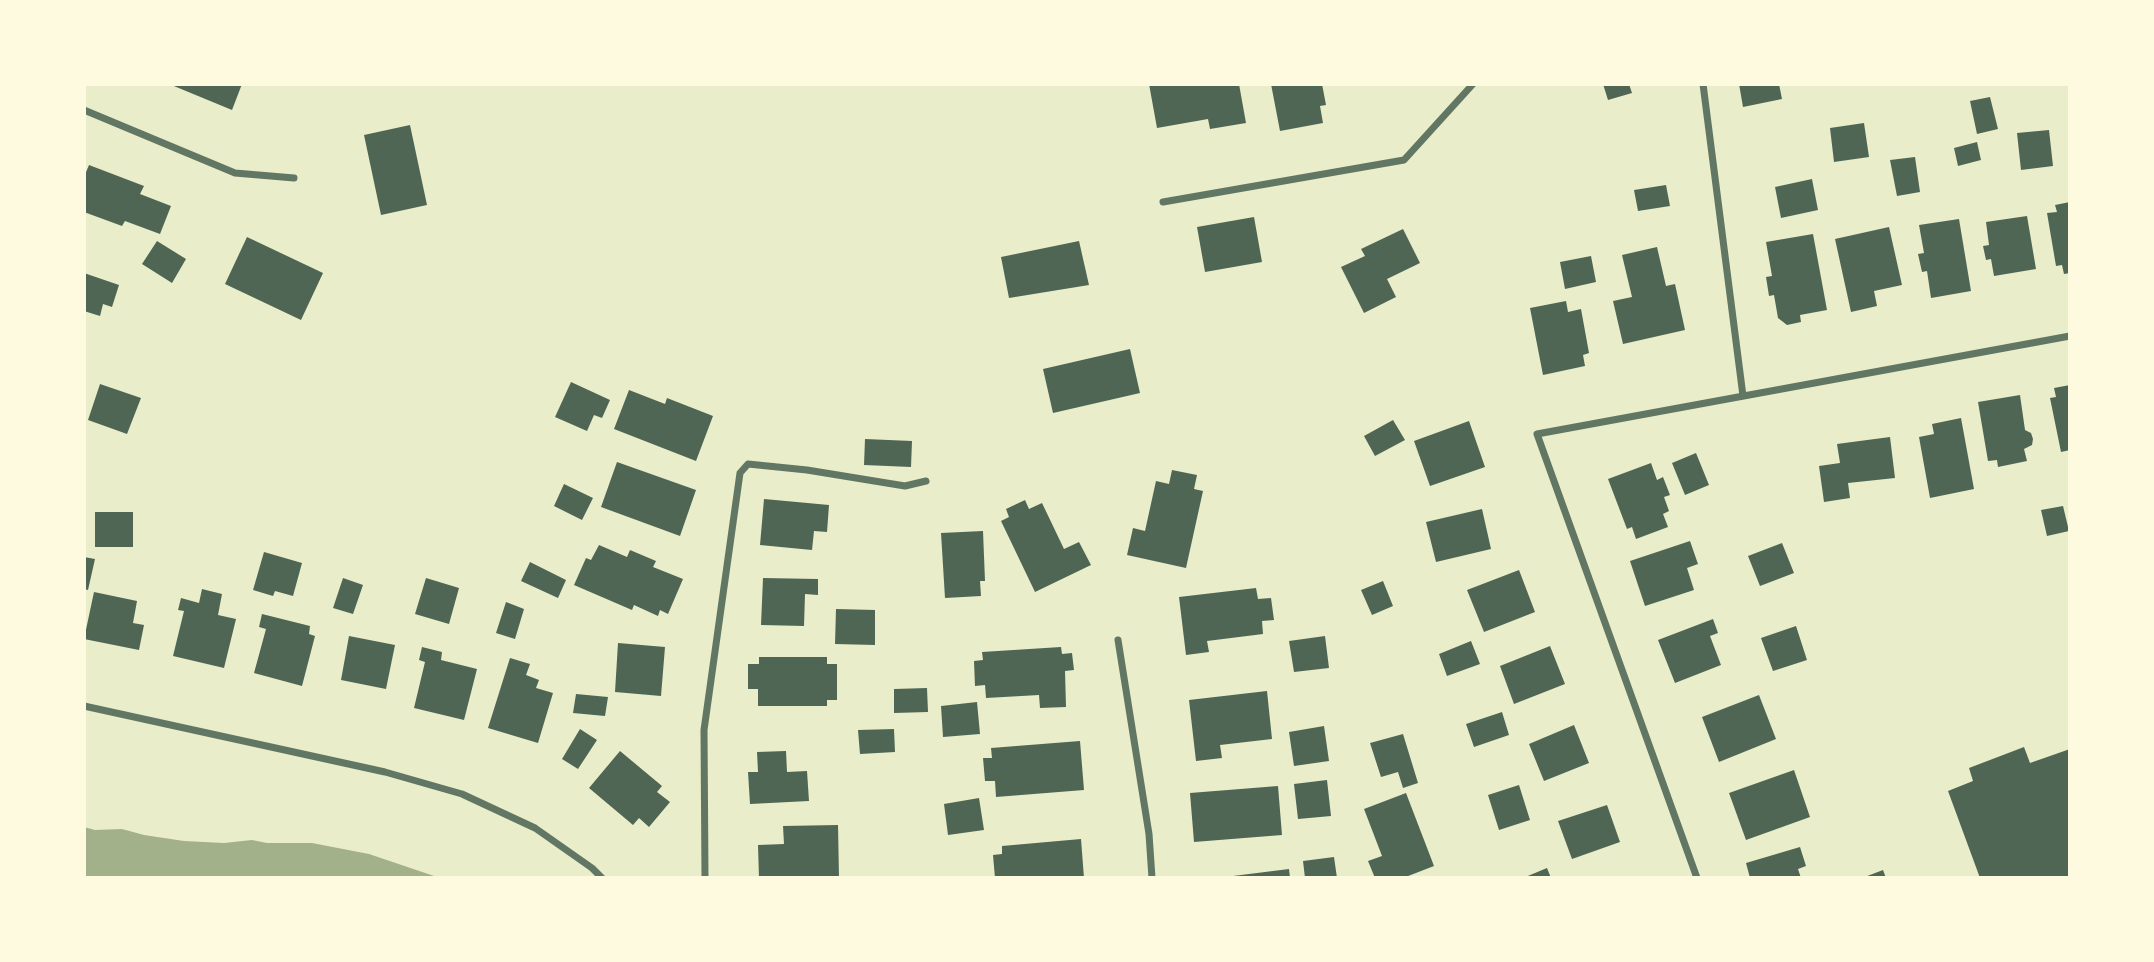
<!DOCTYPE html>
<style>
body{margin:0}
#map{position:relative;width:2154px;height:962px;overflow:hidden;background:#e9edc9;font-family:"PT Sans",sans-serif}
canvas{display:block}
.frame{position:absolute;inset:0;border:86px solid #fefae0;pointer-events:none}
</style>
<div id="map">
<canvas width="2154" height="962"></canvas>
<div class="frame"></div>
</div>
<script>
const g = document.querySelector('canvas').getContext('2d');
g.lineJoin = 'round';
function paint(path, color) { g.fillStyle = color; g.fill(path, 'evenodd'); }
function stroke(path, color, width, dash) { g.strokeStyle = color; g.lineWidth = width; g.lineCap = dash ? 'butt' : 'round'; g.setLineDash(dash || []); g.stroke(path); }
const water = new Path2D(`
 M84 827 95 830 122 829 144 835 184 841 224 843 252 840 267 843H312L369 854 440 878H84Z`);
const building = new Path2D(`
 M169 84H242L232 110Z
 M1149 84H1239L1246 123 1210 129 1208 119 1157 128Z
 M1271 84H1322L1326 105 1320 106 1323 123 1280 131Z
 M1603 84H1629L1632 93 1608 100Z
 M1739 84H1779L1782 99 1743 107Z
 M1990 97 1998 129 1977 134 1970 101Z
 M1864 123 1869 157 1834 162 1830 128Z
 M410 125 427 205 381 215 364 135Z
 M2049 130 2053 166 2021 170 2017 133Z
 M1977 142 1981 160 1958 166 1954 148Z
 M1915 157 1920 192 1897 196 1890 160Z
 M89 165 144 186 140 194 171 206 160 234 125 221 122 226 84 212V177Z
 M1812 179 1818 210 1781 218 1775 187Z
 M1666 185 1670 206 1638 211 1634 190Z
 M2070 202V273L2064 274 2062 265 2056 266 2047 213 2057 212 2055 205Z
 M2027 216 2036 269 1994 276 1991 259 1986 260 1983 246 1989 245 1986 222Z
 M1254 217 1262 262 1205 272 1197 227Z
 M1959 219 1971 291 1931 298 1927 271 1922 272 1918 254 1924 253 1919 225Z
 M1889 227 1902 285 1874 291 1877 306 1851 312 1835 239Z
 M1403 229 1420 263 1387 279 1396 297 1364 313 1341 267 1365 256 1361 249Z
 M1813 234 1827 310 1800 315 1801 322 1787 325 1778 318 1774 295 1769 296 1766 277 1772 276 1766 242Z
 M247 237 323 273 301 320 225 284Z
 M157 241 186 259 172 283 142 264Z
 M1079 241 1089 285 1009 298 1001 257Z
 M1657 247 1666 286 1675 284 1685 330 1623 344 1613 301 1632 297 1622 255Z
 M1591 256 1596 282 1565 289 1560 262Z
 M84 273 119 285 112 307 103 304 100 316 84 311Z
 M1566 301 1568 312 1581 309 1589 353 1583 355 1585 366 1543 375 1530 308Z
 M1130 349 1140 393 1053 413 1043 369Z
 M571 382 610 400 602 418 594 415 587 431 555 417Z
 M100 384 141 398 127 434 88 420Z
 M2070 385V450L2061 452 2050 398 2056 397 2054 388Z
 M629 390 665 404 667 398 713 416 696 461 614 429Z
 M2020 395 2025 430 2031 433 2033 439 2032 445 2024 449 2027 461 1998 467 1997 460 1988 461 1978 402Z
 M1961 418 1974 489 1930 498 1919 437 1934 434 1932 424Z
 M1393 420 1405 440 1375 456 1364 436Z
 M1469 421 1485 467 1430 486 1414 441Z
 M1890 437 1895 478 1848 483 1850 498 1824 502 1819 466 1840 463 1837 444Z
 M865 439 912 441 911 467 864 465Z
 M1696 453 1709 485 1685 495 1672 463Z
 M617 462 696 490 680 536 601 507Z
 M1651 463 1657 480 1663 477 1670 495 1664 497 1669 511 1663 514 1668 527 1636 539 1632 527 1627 529 1608 479Z
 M1172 470 1197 475 1194 489 1203 491 1186 568 1127 555 1133 528 1145 531 1156 481 1169 484Z
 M564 484 593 498 582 520 554 506Z
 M764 499 829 505 827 532 814 531 812 550 760 545Z
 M1025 500 1029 509 1042 503 1064 549 1079 542 1091 565 1035 592 1001 521 1009 517 1006 509Z
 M2063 506 2069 531 2047 536 2041 510Z
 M1482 509 1491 549 1436 562 1426 522Z
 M95 512H133V547H95Z
 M983 531 985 581H980L981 596 945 598 941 533Z
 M1690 541 1698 564 1687 568 1694 590 1645 606 1630 561Z
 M1782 543 1794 573 1760 586 1748 556Z
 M599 545 627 557 630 550 656 561 653 567 683 579 668 614 660 610 658 616 634 605 632 610 574 585 586 558 591 560Z
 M264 552 302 563 293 596 275 591 273 596 253 590Z
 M84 557 95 559 88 590 84 589Z
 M530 562 566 580 558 598 521 581Z
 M1519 570 1535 612 1484 632 1467 590Z
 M343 578 363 585 353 614 333 608Z
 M426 578 459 588 449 624 415 614Z
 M763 578 818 579V595L805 594 804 626 761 625Z
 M1383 581 1393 606 1372 615 1361 590Z
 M1256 588 1258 599 1271 598 1274 620 1262 621 1263 634 1207 641 1209 652 1186 655 1179 597Z
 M202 589 222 594 218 615 236 619 224 668 173 656 184 611 178 610 181 598 199 603Z
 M94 592 137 601 133 623 144 625 139 650 84 639Z
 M506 602 524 609 515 639 496 633Z
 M836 609 875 610V645L835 644Z
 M262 614 310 626 309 634 315 636 302 686 254 673 266 629 259 627Z
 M1713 619 1718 633 1710 636 1721 665 1675 683 1658 640Z
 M1796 626 1807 660 1773 671 1761 638Z
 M349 636 395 645 386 689 341 680Z
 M1325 636 1329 668 1294 672 1289 641Z
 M1471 641 1480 664 1447 676 1439 654Z
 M618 643 665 647 661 696 615 692Z
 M1550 646 1565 684 1514 704 1500 666Z
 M422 647 442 652 441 660 477 669 464 720 414 708 425 662 419 660Z
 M1061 647 1062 654 1072 653 1074 670 1065 671 1066 707 1040 708 1039 695 986 698 985 685 975 686 974 661 983 660 982 652Z
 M759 657H827V664H837V700H827V706H758V689H748V664H759Z
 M510 658 530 664 526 675 539 680 536 688 553 693 538 743 488 728Z
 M927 688 928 712 894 713V689Z
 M1267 691 1272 739 1220 745 1222 758 1196 761 1189 700Z
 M576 694 608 697 605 716 573 713Z
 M1759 695 1776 739 1719 762 1702 717Z
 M977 702 980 734 943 737 941 706Z
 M1502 712 1509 735 1474 747 1466 724Z
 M1574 725 1589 763 1544 781 1529 744Z
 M1324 726 1329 761 1294 766 1289 732Z
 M580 729 597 740 578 769 562 759Z
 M894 729 895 752 860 754 858 730Z
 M1403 734 1418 783 1403 788 1398 772 1381 777 1370 743Z
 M1080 741 1084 790 996 797 995 781H985L983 758H992L991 748Z
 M2024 747 2030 763 2070 749V878H1980L1948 791 1973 781 1969 768Z
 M620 751 662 786 657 792 670 802 649 827 639 818 633 825 589 788Z
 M786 751 787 772 807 771 809 801 750 804 748 772H758L757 752Z
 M1794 770 1810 817 1746 840 1729 793Z
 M1327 780 1331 816 1298 819 1294 784Z
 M1519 785 1530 820 1499 830 1488 795Z
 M1278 786 1282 835 1194 842 1190 793Z
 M1406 793 1434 866 1403 878H1375L1368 861 1382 856 1364 809Z
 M979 798 984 830 948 835 944 804Z
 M1607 805 1620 842 1572 859 1558 821Z
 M838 825 839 878H759L758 845 784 844 783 826Z
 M1081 839 1084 878H995L993 855 1002 854V846Z
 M1800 847 1806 866 1798 869 1801 878H1750L1746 863Z
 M1334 857 1337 878H1305L1303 861Z
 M1547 868 1551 878H1523Z
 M1289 869 1290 878H1233V876Z
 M1883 870 1886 878H1862Z`);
const minor = new Path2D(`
 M1703 84 1743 396
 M84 110 235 173 294 178
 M1163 202 1404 160 1473 84
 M1118 640 1149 834 1152 878
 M84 706 385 772 462 794 535 828 592 868 602 878
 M705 878 704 730 740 473 748 464 807 470 905 486 926 481
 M1697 878 1537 434 2070 336`);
paint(water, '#a3b18a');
paint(building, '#4f6655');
stroke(minor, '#617663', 7);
</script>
